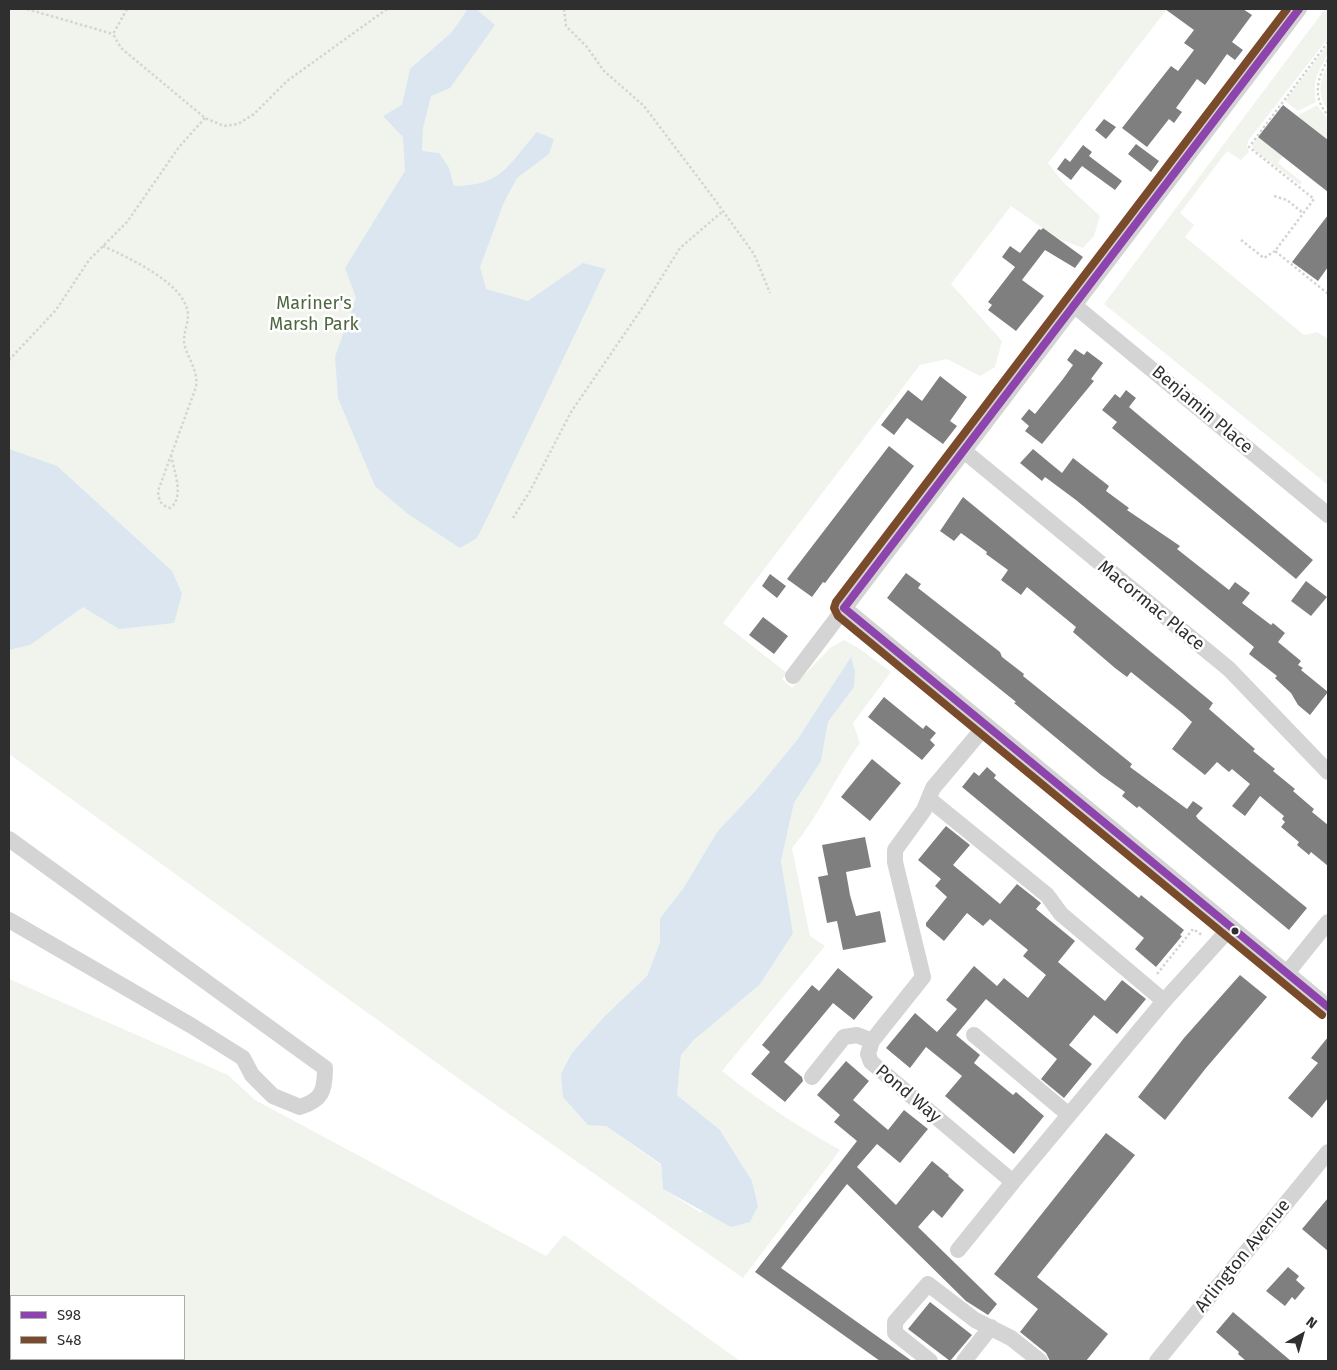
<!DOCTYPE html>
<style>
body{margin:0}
#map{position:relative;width:1337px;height:1370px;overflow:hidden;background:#fff;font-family:"Fira Sans",sans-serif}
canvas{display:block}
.frame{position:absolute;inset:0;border:10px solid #2f2f2f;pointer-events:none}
.legend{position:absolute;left:10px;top:1295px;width:175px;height:65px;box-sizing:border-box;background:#fff;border:1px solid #acacac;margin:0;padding:6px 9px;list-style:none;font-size:15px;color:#2f2f2f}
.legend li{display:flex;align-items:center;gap:10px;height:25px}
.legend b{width:25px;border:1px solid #acacac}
.north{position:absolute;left:1277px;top:1310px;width:50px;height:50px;-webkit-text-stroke:4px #fff;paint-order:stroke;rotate:38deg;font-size:14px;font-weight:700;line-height:20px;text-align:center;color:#2f2f2f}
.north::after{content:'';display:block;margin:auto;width:18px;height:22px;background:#2f2f2f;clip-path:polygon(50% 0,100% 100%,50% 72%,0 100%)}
</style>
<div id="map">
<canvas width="1337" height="1370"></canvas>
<div class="frame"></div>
<ul class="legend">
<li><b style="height:6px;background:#8e44ad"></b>S98</li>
<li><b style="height:6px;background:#7a4b2a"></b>S48</li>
</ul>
<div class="north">N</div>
</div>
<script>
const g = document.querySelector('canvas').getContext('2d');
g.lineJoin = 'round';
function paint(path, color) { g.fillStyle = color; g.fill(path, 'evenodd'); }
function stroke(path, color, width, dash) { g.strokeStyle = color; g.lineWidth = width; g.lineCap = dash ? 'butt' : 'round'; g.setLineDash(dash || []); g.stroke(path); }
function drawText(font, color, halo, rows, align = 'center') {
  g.font = font + ' "Fira Sans",sans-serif'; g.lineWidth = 5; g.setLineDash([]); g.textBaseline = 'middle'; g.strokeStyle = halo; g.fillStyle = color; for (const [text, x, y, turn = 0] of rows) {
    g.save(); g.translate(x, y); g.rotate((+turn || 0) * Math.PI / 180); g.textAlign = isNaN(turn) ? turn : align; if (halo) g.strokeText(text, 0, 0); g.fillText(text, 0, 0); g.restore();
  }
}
const green = new Path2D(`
 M9 9H1167L1048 163 1063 182 1100 216 1094 236 1083 248 1057 238 1011 206 951 284 1002 341 995 367 980 376 947 359 920 365 723 623 787 673 782 679 792 688 830 648 844 640 860 649 891 672 853 723 860 743C835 777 819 816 792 848L810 936 825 946 722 1071C760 1102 798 1126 840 1150L743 1278 469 1086 9 754ZM851 658 854 687 828 722 821 761 794 803 781 861 793 933 681 1055 677 1095 720 1130 752 1181 758 1206 700 1212 663 1189 661 1165 606 1126 572 1053 605 1017 647 976 660 942V918L683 890 717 832 757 789 797 740Z
 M1325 9H1328V38L1248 141 1247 147 1249 152 1241 160 1227 151 1180 213 1194 225 1185 237 1304 335 1317 332 1328 339V485L1104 304Z
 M1328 45C1328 67 1310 70 1316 102L1298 111 1285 101Z
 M1328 65V110C1317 96 1319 80 1328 65Z
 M1317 105 1328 119V140L1297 116Z
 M1258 137 1283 156 1278 163 1302 182 1300 185 1254 150 1252 145Z
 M9 979 228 1075 255 1100 546 1256 564 1235 740 1361H9ZM184 1296V1359H11V1296Z`);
const water = new Path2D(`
 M468 9H476L495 25 450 88 431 96 423 128 422 151 439 153 449 168 454 186C502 186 508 165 537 132L554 139 549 154 517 178 504 202 480 267 486 289 528 301 583 263 606 269 489 514 477 538 460 548 408 514 375 486 338 398 335 357 356 298 345 268 405 171 403 137 383 116 402 105 410 69 452 32Z
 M9 449 57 466 172 571 182 594 174 623 119 629 83 607 30 645 9 650Z
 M851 657 855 671 854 687 828 722 821 761 794 803 781 861 793 933 760 984 694 1040 681 1055 677 1095 720 1130 752 1181 758 1206 750 1222 731 1227 663 1189 661 1164 606 1126 588 1125 563 1097 561 1074 572 1053 604 1017 647 976 660 942V918L683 889 717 832 757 789 797 740Z`);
const building = new Path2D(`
 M1165 9H1243L1252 15 1232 42 1243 50 1235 60 1227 54 1205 85 1197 79 1176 108 1182 112 1174 123 1169 119 1147 147 1122 128 1171 66 1178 71 1194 50 1184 43 1194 30Z
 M1283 105 1328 140V192L1258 137Z
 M1104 119 1116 127 1106 139 1095 130Z
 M1136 144 1159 161 1151 172 1128 154Z
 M1083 145 1092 152 1089 156 1122 181 1115 190 1082 166 1071 180 1057 169 1065 158 1070 162Z
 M1328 215V267L1318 281 1292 262Z
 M1043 228 1083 257 1075 268 1045 250 1022 280 1044 296 1016 331 988 310 992 305 988 302 1015 267 1002 257 1010 246 1020 253 1039 229 1041 230Z
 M1075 349 1084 355 1087 351 1103 363 1091 379 1094 381 1042 444 1025 431 1029 426 1021 419 1029 409 1035 414 1063 379 1073 365 1067 360Z
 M940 376 967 397 950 421 957 426 943 444 907 418 894 435 881 425 908 390 922 401Z
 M1126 390 1136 398 1129 407 1142 418 1313 560 1296 579 1112 428 1117 422 1102 410 1115 394 1120 398Z
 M889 446 914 466 825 583 823 582 812 597 787 579Z
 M1033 449 1062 473 1073 458 1109 486 1106 491 1129 508 1127 510 1180 546 1177 549 1229 590 1235 582 1250 593 1242 603 1271 625 1273 623 1285 633 1278 642 1301 661 1298 665 1303 668 1301 670 1328 692 1310 715 1298 705 1291 693 1275 678 1277 676 1249 654 1254 647 1076 500 1045 477 1042 481 1020 463Z
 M963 497 1213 703 1209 709 1255 749 1253 751 1275 769 1273 771 1295 789 1293 791 1314 809 1312 812 1328 825V866L1311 852 1309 855 1297 845 1299 842 1281 827 1285 822 1282 819 1284 816 1260 796 1245 816 1232 806 1250 784 1232 769 1229 772 1217 762 1205 775 1172 749 1192 722 1182 713 1131 672 1127 677 1115 668 1073 632 1076 627 1027 587 1021 595 1001 580 1008 570 986 554 987 552 961 533 954 541 940 531Z
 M906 573 921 584 918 588 1000 652 1002 657 1024 674 1023 676 1132 764 1130 767 1187 809 1193 801 1203 808 1196 816 1198 819 1307 908 1289 930 1139 806 1137 808 1122 796 1125 792 1101 775 1014 703 1016 702 887 598Z
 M770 574 786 586 777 598 762 586Z
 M1306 581 1327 597 1311 616 1291 601Z
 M763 617 788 636 774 654 749 635Z
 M884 697 923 729 926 725 936 733 930 740 935 745 922 760 868 717Z
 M872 759 901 783 870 821 841 797Z
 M987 767 996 775 994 778 1100 866 1139 898 1141 895 1184 930 1180 935 1182 936 1156 967 1135 949 1144 938 962 787 974 772 979 776Z
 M946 826 970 845 953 865 1000 904 1017 884 1041 903 1036 909 1075 941 1058 962 1105 1001 1122 980 1146 999 1117 1034 1094 1015 1088 1022 1069 1045 1092 1064 1064 1098 1041 1079 1057 1059 986 999 956 1035 980 1055 974 1063 1013 1095 1016 1092 1044 1116 1014 1154 945 1096 962 1076 926 1047 910 1068 886 1048 915 1013 937 1032 957 1009 946 1000 974 966 997 986 1004 978 1028 998 1046 975 1023 956 1028 950 990 919 983 926 967 913 944 941 926 926V923L947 897 935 886 941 879 918 860Z
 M865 837 871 867 846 872 850 895 856 916 880 911 886 942 843 950 837 921 827 923 818 877 828 875 822 845Z
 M838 968 873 997 854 1020 833 1003 809 1032 784 1062 802 1077 803 1081 785 1102 751 1074 770 1052 762 1045 812 985 819 991Z
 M1240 975 1267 997 1206 1068 1165 1120 1138 1097 1184 1038Z
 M1328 1037V1098L1312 1118 1288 1098 1318 1063 1311 1058Z
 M846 1061 869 1081 853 1100 888 1130 904 1110 928 1129 900 1163 877 1144 857 1167 896 1205 932 1161 949 1175 948 1176 964 1190 942 1218 933 1210 918 1227 997 1304 988 1315 966 1301 847 1184 781 1268 912 1361H880L755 1272 857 1141 834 1122 840 1115 817 1095Z
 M1106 1133 1135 1155 1037 1277 1108 1334 1086 1361H1050L1046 1353 1020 1332 1038 1309 994 1274Z
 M1328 1198V1251L1302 1229Z
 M1288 1267 1299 1276 1296 1280 1305 1288 1295 1300 1292 1297 1285 1306 1266 1291Z
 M930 1302 972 1335 950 1361 908 1329Z
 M1233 1312 1291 1361H1246L1238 1354 1239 1352 1216 1332Z`);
const path = new Path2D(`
 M27 9 113 34
 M127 9 113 34 121 48 205 118 224 126 238 124 254 114 287 81 387 9
 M564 9 566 26 587 47 604 71 644 106 715 200 754 254 770 293
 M1328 42 1249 147 1314 199 1275 251 1327 293 1328 291
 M1328 60C1317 78 1312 98 1328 115
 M1274 196 1287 200 1303 213
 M1241 240 1264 258 1275 251
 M103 246C127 257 180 281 187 309 191 321 181 334 185 347 190 362 198 371 196 387L158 491C159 500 160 505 170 508 185 498 174 471 171 455
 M9 360 56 310 89 260 127 222 179 147 205 118
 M513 518 530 491 571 412 645 304 680 248 723 211
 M1157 974 1193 929 1202 935`);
const minor = new Path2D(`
 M1075 306 1328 515
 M964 451 1229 669 1328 772
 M844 608 1328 1007
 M793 676 1299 9
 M986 725 933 788 924 810 895 850V862L923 977 872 1041 868 1054 871 1062 1013 1182 1164 1001 1231 927
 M929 799 1047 895 1061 914 1164 1001
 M9 839 325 1068C325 1091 322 1100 300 1107L273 1096 252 1075 243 1058 192 1026 9 920
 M1287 973 1328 922
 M974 1035 1069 1115
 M812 1077 844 1037 857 1035 872 1041
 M958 1250 1013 1182
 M930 1361 895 1333V1322L928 1284 975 1320 1011 1338 1040 1361
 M964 1361 991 1327
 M1157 1361 1328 1152`);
const bus1 = new Path2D(`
 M844 608 1299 9
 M844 608 1328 1007`);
const bus2 = new Path2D(`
 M1287 9 836 602 834 608 838 616 1322 1015`);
const markers = [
 [1235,931,4.5,"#2f2f2f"]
];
const parkNames = [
 ["Mariner's",314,304],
 ["Marsh Park",314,325]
];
const streetNames = [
 ["Benjamin Place",1202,410,40],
 ["Macormac Place",1151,606,39],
 ["Pond Way",908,1094,40],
 ["Arlington Avenue",1243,1256,-51]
];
paint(green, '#f0f4ed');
paint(water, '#dbe6f0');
paint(building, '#7f7f7f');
stroke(path, '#d4d4d4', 2.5, [2.5, 2.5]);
stroke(minor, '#d4d4d4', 16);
stroke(bus1, '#8e44ad', 8);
stroke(bus2, '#7a4b2a', 8);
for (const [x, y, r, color] of markers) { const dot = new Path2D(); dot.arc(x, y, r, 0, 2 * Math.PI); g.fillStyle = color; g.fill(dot); stroke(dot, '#fff', 2); }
drawText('18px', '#4e6740', '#fff', parkNames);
drawText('18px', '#2f2f2f', '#fff', streetNames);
</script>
